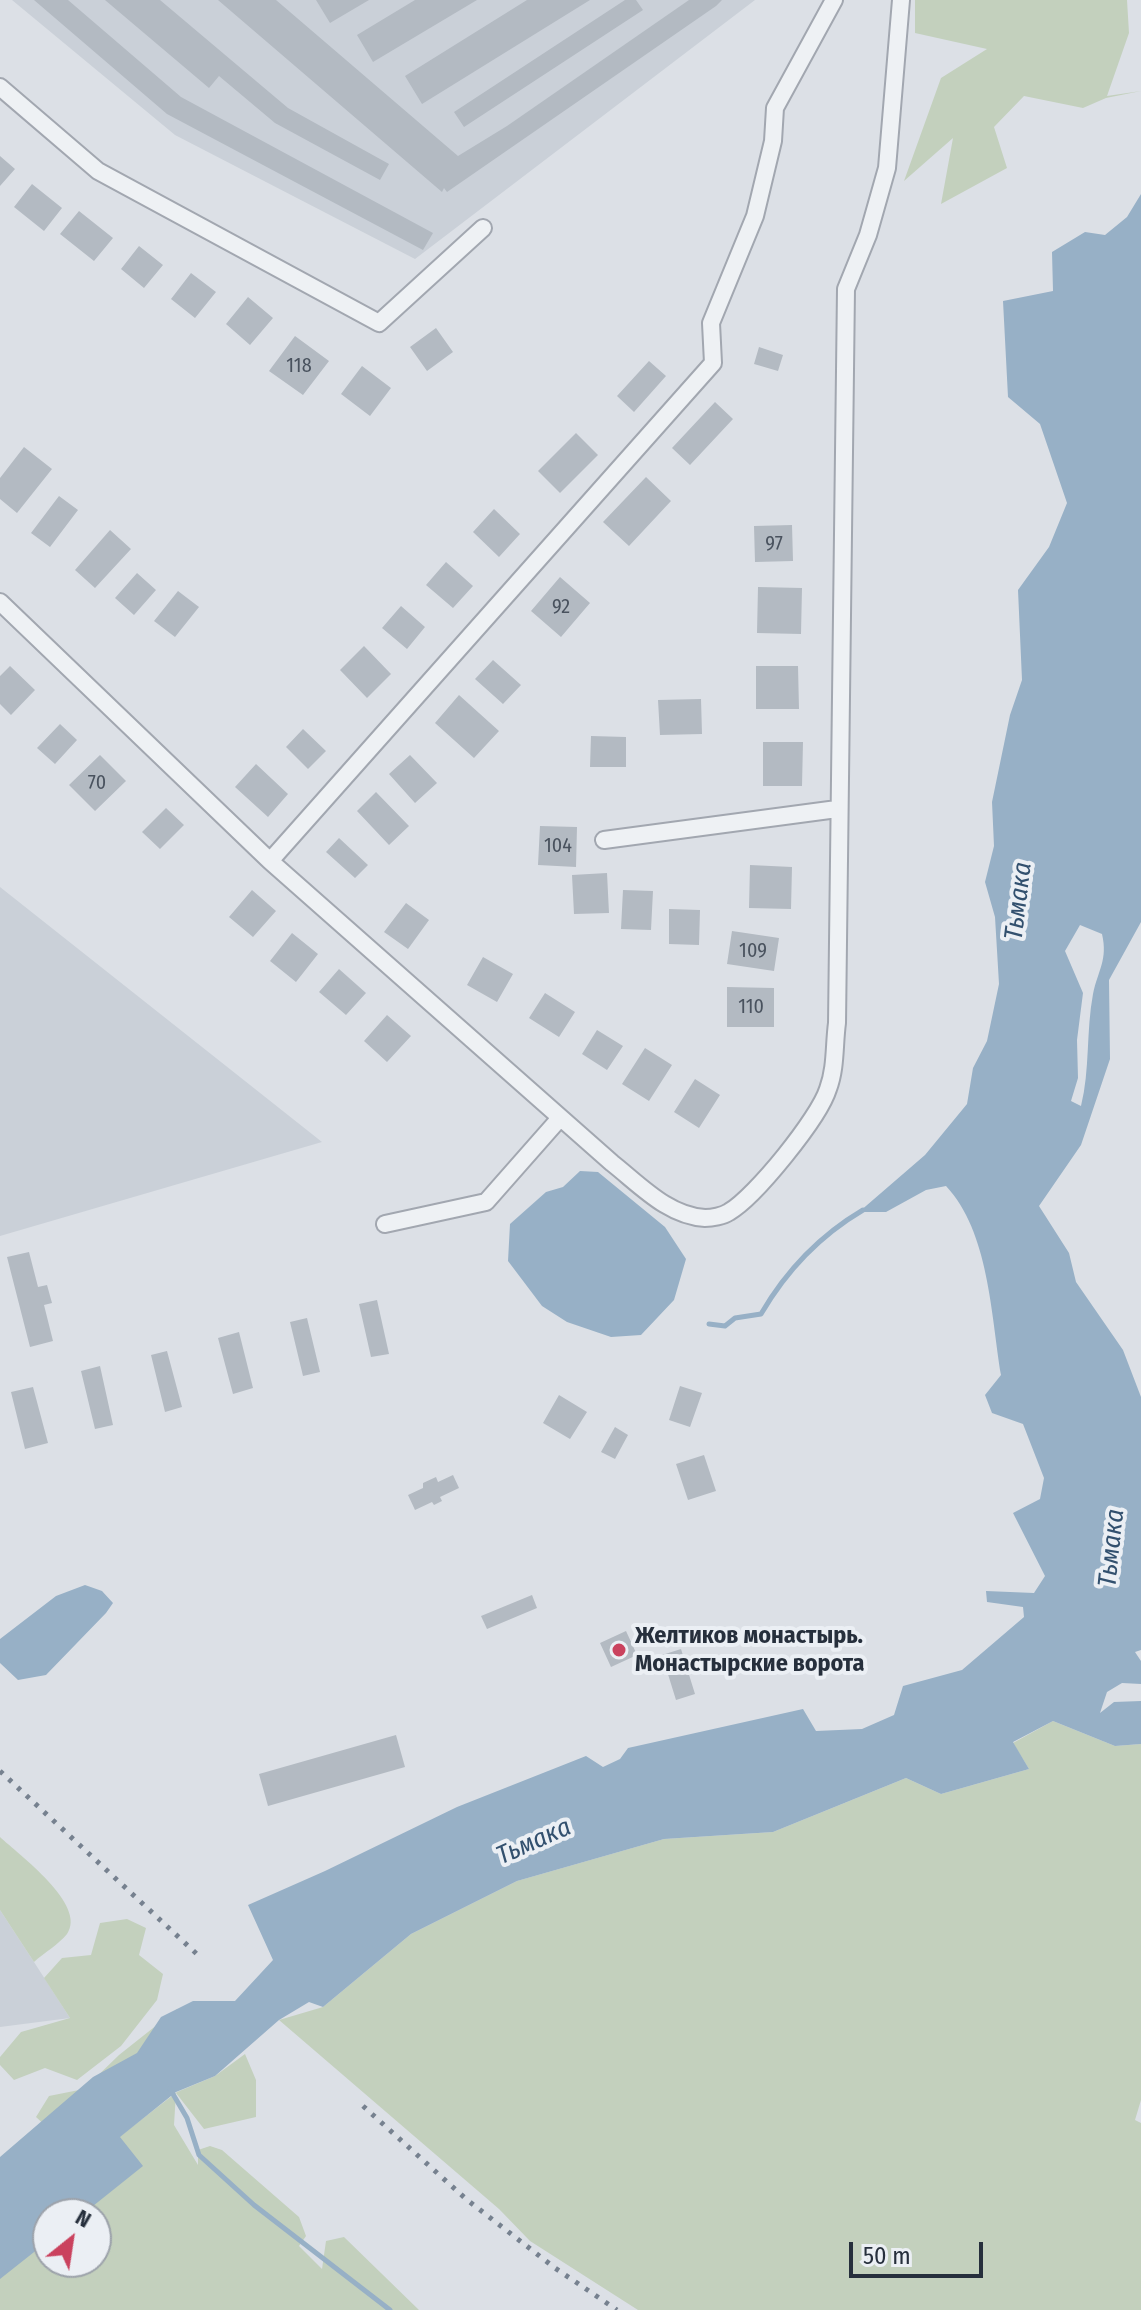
<!DOCTYPE html>
<meta charset="utf-8">
<style>
body{margin:0}
#map{position:relative;width:1141px;height:2310px;overflow:hidden;background:#dce0e6;font-family:"Fira Sans Condensed",sans-serif}
canvas{display:block}
.north{position:absolute;left:32px;top:2198px;width:80px;height:80px;box-sizing:border-box;background:#ebeff4;border:2px solid #9ca2aa;border-radius:50%;rotate:30deg;font-size:22px;font-weight:700;line-height:32px;text-align:center;color:#262f3c}
.north::after{content:'';display:block;margin:auto;width:28px;height:36px;background:#ca425e;clip-path:polygon(50% 0,100% 100%,50% 72%,0 100%)}
.scale{position:absolute;left:849px;top:2242px;width:134px;height:36px;box-sizing:border-box;border:4px solid #262f3c;border-top:0;padding-left:10px;font-size:24px;line-height:28px;white-space:nowrap;color:#262f3c;-webkit-text-stroke:6px #ebeff4;paint-order:stroke}
</style>
<div id="map">
<canvas width="1141" height="2310"></canvas>
<div class="north">N</div>
<div class="scale">50 m</div>
</div>
<script>
const g = document.querySelector('canvas').getContext('2d');
g.lineJoin = 'round';
function paint(path, color) { g.fillStyle = color; g.fill(path, 'evenodd'); }
function stroke(path, color, width, dash) { g.strokeStyle = color; g.lineWidth = width; g.lineCap = dash ? 'butt' : 'round'; g.setLineDash(dash || []); g.stroke(path); }
function drawText(font, color, halo, rows, align = 'center') {
  g.font = font + ' "Fira Sans Condensed",sans-serif'; g.lineWidth = 8; g.setLineDash([]); g.textBaseline = 'middle'; g.strokeStyle = halo; g.fillStyle = color; for (const [text, x, y, turn = 0] of rows) {
    g.save(); g.translate(x, y); g.rotate((+turn || 0) * Math.PI / 180); g.textAlign = isNaN(turn) ? turn : align; if (halo) g.strokeText(text, 0, 0); g.fillText(text, 0, 0); g.restore();
  }
}
const built = new Path2D(`
 M12 0H755L415 259 175 135Z
 M0 887 322 1142 0 1236Z
 M0 1910 34 1962 70 2018 0 2027Z`);
const green = new Path2D(`
 M915 0H1127L1129 33 1107 96 1141 91 1106 98 1083 108 1024 96 994 127 1007 168 941 204 953 138 904 181 941 78 987 49 915 33Z
 M1053 1721 1115 1746 1141 1744V2100L1135 2120 1141 2123V2310H638L530 2241 499 2209 279 2020 323 2007 411 1934 517 1881 664 1839 773 1832 906 1778 941 1794 1029 1769 1013 1743Z
 M0 1837C18 1854 88 1905 67 1934 59 1944 44 1953 34 1962L0 1910Z
 M127 1919 146 1928 139 1955 163 1974 157 2000 121 2046 77 2080 45 2068 14 2080 0 2065V2057L21 2032 70 2018 44 1978 62 1958 91 1955 100 1923Z
 M177 2009 186 2021 49 2129 36 2117 49 2096 84 2089 119 2055Z
 M245 2054 256 2080V2117L204 2129 176 2093 174 2125 198 2165V2150L210 2146 222 2150 299 2217 306 2236 299 2246 322 2269 326 2241 344 2237 419 2310H0V2229L177 2092 215 2076ZM48 2214H96V2262H48Z`);
const water = new Path2D(`
 M1141 194V922L1109 980 1110 1059 1081 1145 1039 1206 1069 1253 1076 1282 1123 1350 1141 1397V1650L1135 1652 1141 1661V1684L1122 1683 1107 1692 1100 1713 1114 1702 1141 1701V1744L1115 1746 1053 1721 1013 1742 1029 1769 941 1794 906 1778 773 1832 664 1839 517 1881 411 1934 323 2007 309 2002 279 2020 215 2076 176 2092 120 2137 143 2166 83 2214H48V2241L0 2279V2157L93 2077 137 2053 161 2017 193 2001H235L273 1960 248 1905 325 1871 457 1807 586 1756 603 1767 620 1759 628 1748 803 1709 816 1731 862 1729 894 1715 903 1686 962 1670 1024 1617 1023 1607 987 1602 986 1591 1034 1593 1045 1576 1013 1513 1040 1499 1044 1478 1023 1424 992 1413 985 1395 1001 1375C991 1314 989 1232 946 1186L926 1190 886 1212H859L925 1155 967 1104 973 1068 987 1041 999 984 995 917 985 882 994 846 992 802 1010 715 1022 680 1018 590 1049 547 1067 503 1040 424 1008 397 1003 301 1053 291 1052 252 1085 232 1105 235 1127 217ZM1080 925 1102 934C1108 960 1098 970 1093 994 1086 1031 1090 1070 1081 1106L1071 1101 1078 1078 1077 1040 1083 993 1065 951Z
 M580 1171 598 1172 665 1227 686 1259 674 1300 641 1335 611 1337 567 1322 542 1306 508 1261 510 1224 546 1192 563 1187Z
 M85 1585 102 1591 113 1603 106 1613 46 1675 18 1680 0 1663V1639L56 1596Z`);
const stream = new Path2D(`
 M709 1324 725 1326 735 1318 761 1314C786 1271 819 1236 863 1210
 M170 2089 187 2118 199 2155 254 2205 390 2310`);
const building = new Path2D(`
 M34 0H68L181 97 433 233 423 250 167 114Z
 M105 0H160L288 108 389 164 380 180 275 123 219 76 209 88Z
 M218 0H276L458 156 507 126 689 0H722L716 6 447 192 444 188 442 192Z
 M316 0H369L330 23Z
 M415 0H477L373 62 357 35Z
 M527 0H590L422 104 405 76Z
 M625 0H636L643 10 464 127 454 112Z
 M0 156 15 169 0 186Z
 M32 184 62 208 44 231 14 207Z
 M79 211 113 238 94 261 60 234Z
 M139 246 163 265 144 288 121 269Z
 M191 273 216 292 195 318 171 299Z
 M248 297 273 318 250 345 226 324Z
 M436 328 453 352 427 371 410 347Z
 M295 336 329 361 303 395 269 371Z
 M759 347 783 355 778 371 754 364Z
 M649 361 666 376 634 412 617 396Z
 M362 366 391 388 370 416 341 394Z
 M715 402 733 419 690 465 672 448Z
 M576 433 598 455 560 493 538 471Z
 M24 447 52 469 17 513 0 499V478Z
 M646 477 671 501 629 546 603 522Z
 M59 496 78 510 50 547 31 533Z
 M494 509 520 534 499 557 473 532Z
 M792 525 793 561 755 562 754 526Z
 M110 530 131 549 95 588 75 570Z
 M446 562 473 586 453 608 426 585Z
 M137 573 156 590 134 615 115 598Z
 M560 577 590 603 561 637 531 611Z
 M758 587 802 588 801 634 757 633Z
 M178 591 199 607 175 637 154 621Z
 M401 606 425 627 407 649 382 628Z
 M364 646 391 674 367 698 340 670Z
 M493 660 521 685 503 704 475 679Z
 M10 666 35 690 11 715 0 704V676Z
 M756 666H798L799 709H756Z
 M459 695 499 731 474 758 435 723Z
 M701 699 702 734 660 735 658 700Z
 M60 724 77 740 55 764 37 748Z
 M303 729 326 751 308 769 286 747Z
 M591 736 626 737V767H590Z
 M763 742H803L802 786H763Z
 M100 755 126 781 95 811 69 785Z
 M410 755 437 783 415 803 389 774Z
 M256 764 288 794 268 817 235 787Z
 M376 792 409 826 389 845 357 811Z
 M166 808 184 825 160 849 142 832Z
 M540 826 577 827 576 867 538 865Z
 M339 838 368 865 355 878 326 852Z
 M750 865 792 867 791 909 749 908Z
 M607 873 609 913 574 914 572 875Z
 M252 890 276 911 253 937 229 917Z
 M623 890 653 891 651 930 621 929Z
 M406 903 429 920 408 949 384 932Z
 M669 909 700 910 699 945 669 944Z
 M732 931 779 938 774 971 727 964Z
 M292 933 318 954 296 982 270 961Z
 M483 957 513 974 497 1002 467 985Z
 M339 969 366 993 346 1015 319 992Z
 M727 987 774 988V1027H727Z
 M545 993 575 1012 559 1037 529 1018Z
 M387 1015 411 1036 387 1062 364 1041Z
 M597 1030 623 1046 607 1070 582 1054Z
 M645 1048 672 1065 649 1101 622 1084Z
 M695 1079 720 1095 699 1128 674 1112Z
 M29 1252 38 1287 47 1285 52 1303 44 1305 53 1341 30 1347 7 1257Z
 M377 1300 389 1354 371 1357 359 1304Z
 M307 1318 320 1372 303 1376 290 1322Z
 M239 1332 253 1388 233 1394 218 1338Z
 M167 1351 182 1407 165 1412 151 1355Z
 M100 1366 113 1425 95 1429 81 1371Z
 M680 1386 702 1393 690 1427 669 1420Z
 M33 1387 48 1443 25 1449 11 1392Z
 M559 1395 587 1412 570 1439 543 1423Z
 M615 1427 628 1435 615 1459 601 1452Z
 M704 1455 716 1491 688 1500 676 1464Z
 M453 1475 459 1488 440 1497 442 1501 434 1505 432 1502 415 1510 408 1495 423 1488V1483L436 1477 438 1482Z
 M532 1595 537 1608 487 1629 481 1616Z
 M626 1631 637 1655 611 1667 600 1643Z
 M681 1649 695 1694 676 1700 662 1655Z
 M396 1735 405 1767 268 1806 259 1774Z`);
const minor = new Path2D(`
 M0 87 98 171 379 323 483 228
 M0 602 270 861 612 1163C640 1185 668 1216 705 1218 712 1218 723 1216 729 1212 755 1197 819 1118 828 1089 836 1068 834 1045 837 1023L846 289 868 235 887 168 901 0
 M604 840 837 809
 M270 861 713 363 711 323 755 216 773 141 775 108 834 0
 M385 1224 486 1202 560 1118`);
const rail = new Path2D(`
 M0 1771 200 1957
 M363 2106 466 2199 555 2268 617 2310`);
const markers = [
 [619,1650,8,"#ca425e"]
];
const numberNames = [
 ["118",299,366],
 ["97",774,544],
 ["92",561,607],
 ["70",97,783],
 ["104",558,846],
 ["109",753,951],
 ["110",751,1007]
];
const poiNames = [
 ["Желтиков монастырь.",635,1636],
 ["Монастырские ворота",635,1664]
];
const waterNames = [
 ["Тьмака",1019,901,-83],
 ["Тьмака",1112,1548,-84],
 ["Тьмака",534,1842,-24]
];
paint(built, '#cad0d8');
paint(green, '#c3d0bd');
paint(water, '#97b0c6');
stroke(stream, '#97b0c6', 5);
paint(building, '#b3bac2');
stroke(minor, '#a2a7b0', 20);
stroke(minor, '#eef1f4', 16);
stroke(rail, '#76818f', 5, [4, 8]);
for (const [x, y, r, color] of markers) { const dot = new Path2D(); dot.arc(x, y, r, 0, 2 * Math.PI); g.fillStyle = color; g.fill(dot); stroke(dot, '#ebeff4', 3); }
drawText('20px', '#49525e', null, numberNames);
drawText('bold 24px', '#262f3c', '#ebeff4', poiNames, 'left');
drawText('italic 26px', '#32506e', '#ebeff4', waterNames);
</script>
